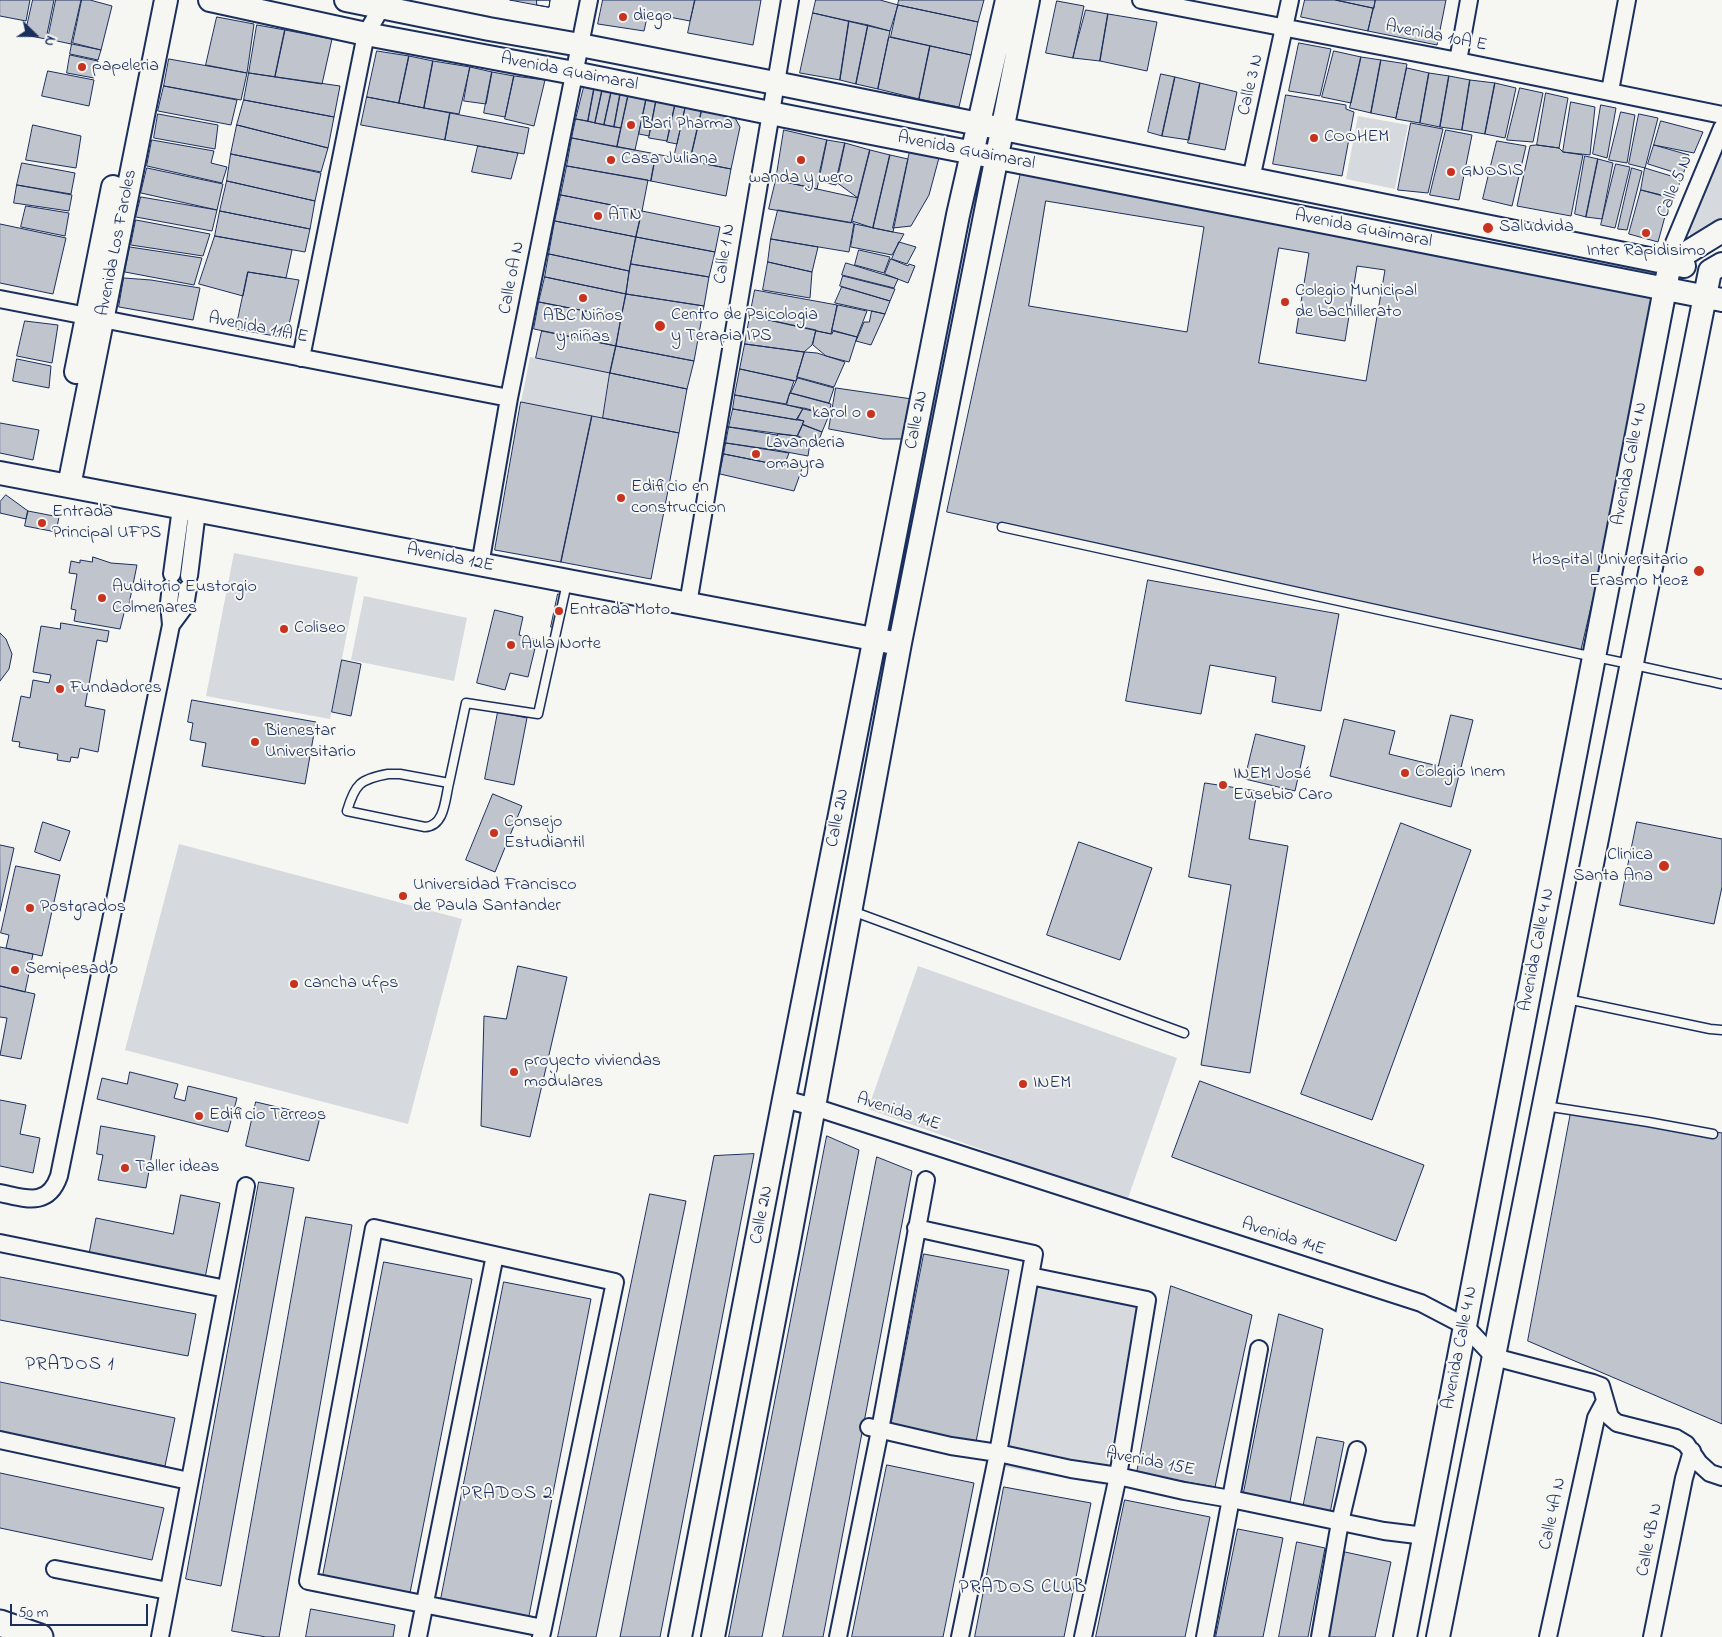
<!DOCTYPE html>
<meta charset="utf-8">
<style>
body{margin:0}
#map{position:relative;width:1722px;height:1637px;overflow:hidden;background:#f6f6f2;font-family:"Indie Flower",sans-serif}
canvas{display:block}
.north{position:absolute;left:10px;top:10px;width:50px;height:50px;-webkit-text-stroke:4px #f6f6f2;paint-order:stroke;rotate:112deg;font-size:14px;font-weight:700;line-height:20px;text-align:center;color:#1b2f5e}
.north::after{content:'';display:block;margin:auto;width:18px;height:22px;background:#1b2f5e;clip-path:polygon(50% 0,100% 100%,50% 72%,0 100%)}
.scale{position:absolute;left:10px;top:1604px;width:138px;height:22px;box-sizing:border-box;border:2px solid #1b2f5e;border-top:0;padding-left:6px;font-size:15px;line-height:18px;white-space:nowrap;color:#1b2f5e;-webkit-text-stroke:4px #f6f6f2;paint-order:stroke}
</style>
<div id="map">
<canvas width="1722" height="1637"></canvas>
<div class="north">N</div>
<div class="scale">50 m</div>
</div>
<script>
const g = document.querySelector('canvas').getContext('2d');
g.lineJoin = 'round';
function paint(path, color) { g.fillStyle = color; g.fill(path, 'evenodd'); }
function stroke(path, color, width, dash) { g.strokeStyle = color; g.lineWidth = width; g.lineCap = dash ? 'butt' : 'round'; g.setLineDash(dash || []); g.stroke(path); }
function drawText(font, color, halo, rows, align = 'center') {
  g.font = font + ' "Indie Flower",sans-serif'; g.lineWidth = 4; g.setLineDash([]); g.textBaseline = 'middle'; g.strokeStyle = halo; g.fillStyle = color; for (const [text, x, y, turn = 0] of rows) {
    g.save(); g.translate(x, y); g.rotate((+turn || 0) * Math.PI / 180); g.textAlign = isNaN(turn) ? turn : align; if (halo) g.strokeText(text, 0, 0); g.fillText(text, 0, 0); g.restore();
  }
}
const green = new Path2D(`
 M1358 116 1408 125 1395 189 1346 179Z
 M1722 155V228L1693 246 1688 228Z
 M530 357 610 373 603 418 521 402Z
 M234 553 358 577 330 719 206 696Z
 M364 596 467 618 454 681 351 660Z
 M179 844 462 919 408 1124 125 1050Z
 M918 966 1177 1058 1127 1201 868 1109Z
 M1036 1279 1140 1302 1104 1485 1000 1466Z`);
const building = new Path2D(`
 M0 0H30L26 21 0 16Z
 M33 0H54L46 39 25 35Z
 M56 0H81L71 44 48 39Z
 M82 0H90L112 6 101 50 73 43Z
 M510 0H550L549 7Z
 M537 0H550L549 7 537 5Z
 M603 0H695L690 21 648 13 644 31 598 24Z
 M695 0H761L753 45 688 33Z
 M816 0H880L898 5 890 31 813 13Z
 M899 0H984L978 22 898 5Z
 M1305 0H1335L1373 8 1368 31 1301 17Z
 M1336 0H1375L1374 8Z
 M1376 0H1446L1437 45 1368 31Z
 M1057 1 1084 6 1073 58 1046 53Z
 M898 5 978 22 971 55 891 37Z
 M1086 10 1108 14 1100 61 1073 58Z
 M813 13 849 21 840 80 800 73Z
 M1108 14 1157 22 1147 71 1100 61Z
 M217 17 254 24 247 73 206 65Z
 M849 21 868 25 856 84 840 80Z
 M257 25 285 30 275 77 249 73Z
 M868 25 890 31 878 89 856 84Z
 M285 30 332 39 322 84 275 77Z
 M889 37 930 46 919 99 878 89Z
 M1299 43 1331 49 1320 96 1289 91Z
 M72 44 101 50 98 60 70 54Z
 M930 46 971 55 959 107 919 99Z
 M377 51 409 56 399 103 367 97Z
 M1334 51 1361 57 1351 103 1322 97Z
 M70 55 98 61 94 78 67 73Z
 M409 56 433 61 424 108 399 103Z
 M1361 57 1381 60 1371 113 1350 108Z
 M169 59 247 73 241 100 164 86Z
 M1381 60 1407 64 1396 118 1371 113Z
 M433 61 470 67 459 114 424 108Z
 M470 67 492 72 486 104 464 101Z
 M1407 68 1429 73 1420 123 1396 119Z
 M48 71 94 80 89 106 42 96Z
 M492 72 514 76 505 117 484 113Z
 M249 73 340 86 334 117 244 100Z
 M1429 73 1449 76 1440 127 1420 123Z
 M1161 74 1175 77 1162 136 1148 132Z
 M514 76 545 80 534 126 505 119Z
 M1449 76 1470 80 1462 130 1440 127Z
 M1175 77 1200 83 1189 140 1162 136Z
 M1470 80 1495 83 1485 134 1462 130Z
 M1200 83 1237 92 1225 150 1188 143Z
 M1495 83 1516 88 1505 138 1485 134Z
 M164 86 237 100 231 125 158 111Z
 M584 87 594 89 588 121 576 119Z
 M1520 88 1543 93 1533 142 1507 140Z
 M594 89 602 91 595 123 588 121Z
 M602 91 611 93 604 125 595 123Z
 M611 93 620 95 614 127 604 125Z
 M1546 93 1568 98 1559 148 1537 145Z
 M620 95 628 96 621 128 614 127Z
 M1286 95 1346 105V109L1354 112 1342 176 1273 164Z
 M628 96 646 100 635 150 617 147Z
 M367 97 450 113 445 140 361 125Z
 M244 100 334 117 328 148 237 125Z
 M646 100 656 101 649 136 639 134Z
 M656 101 675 105 667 141 649 138Z
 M1571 102 1595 107 1590 155 1563 152Z
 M675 105 685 107 677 144 667 142Z
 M1601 105 1616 108 1607 158 1593 154Z
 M686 106 702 109 690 161 674 158Z
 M702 109 734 116 740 127 731 169 690 161Z
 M1621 112 1635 115 1627 163 1609 160Z
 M450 113 529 128 524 154 445 140Z
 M158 114 218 125 215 149 154 138Z
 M1639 114 1658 118 1645 168 1629 164Z
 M576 119 621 128 617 147 572 138Z
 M1661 121 1703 132 1694 153 1654 145Z
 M1411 123 1443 129 1428 193 1398 190Z
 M33 125 81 136 76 168 26 160Z
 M237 125 328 148 321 172 231 154Z
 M784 130 827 140 817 189 776 180Z
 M1446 130 1472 135 1459 200 1430 195Z
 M572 138 656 154 651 181 567 166Z
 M152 140 214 151 211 163 227 167 222 183 147 166Z
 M827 140 845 143 836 185 818 181Z
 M1497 141 1526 146 1512 206 1483 199Z
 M845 143 870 150 858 198 836 182Z
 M1537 145 1559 148 1563 152 1583 155 1571 216 1517 206 1530 146Z
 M1654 145 1689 155 1683 175 1648 164Z
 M478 146 518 153 511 179 472 172Z
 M870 150 890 155 873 228 852 221Z
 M910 151 940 154 929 195 911 226 893 228Z
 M231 154 321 173 315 201 227 181Z
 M656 154 731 169 726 196 651 181Z
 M890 155 908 159 893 232 873 228Z
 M1585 156 1598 159 1586 217 1575 214Z
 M1598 159 1613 163 1602 219 1586 217Z
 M22 163 75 173 71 194 17 185Z
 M1023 163 1665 289 1580 654 947 512Z
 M1616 164 1630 167 1615 228 1601 225Z
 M567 166 648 180 642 211 561 195Z
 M147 168 223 184 217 210 141 193Z
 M1632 168 1642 171 1627 230 1618 229Z
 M1645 168 1681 179 1674 198 1641 190Z
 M776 180 858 198 851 223 769 209Z
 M227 181 315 201 310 229 220 211Z
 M17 185 72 195 69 211 14 203Z
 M1641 190 1670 198 1658 242 1629 234Z
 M561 195 642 211 636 237 555 221Z
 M141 197 217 210 212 231 136 217Z
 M1046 201 1204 227 1187 332 1029 306Z
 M26 206 69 213 65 236 21 227Z
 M778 210 854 223 849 252 771 239Z
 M220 211 310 229 305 252 215 236Z
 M642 211 720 227 715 252 636 237Z
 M136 220 210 234 203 256 131 245Z
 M555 221 636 237 629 271 549 254Z
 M0 224 66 238 53 294 0 283Z
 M855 224 893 232 904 234 892 255 851 247Z
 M215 236 292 250 286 278 248 272 243 296 199 284Z
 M636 237 715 252 709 277 631 264Z
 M771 239 818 247 812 272 768 262Z
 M899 242 916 247 907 264 892 259Z
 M130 247 202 258 194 285 125 272Z
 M1279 248 1309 253 1296 333 1345 341 1357 266 1385 270 1366 381 1259 363Z
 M859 250 890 257 884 273 855 265Z
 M549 254 629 271 626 294 545 277Z
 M891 259 908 266 909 264 915 266 908 283 885 274Z
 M768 262 812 272 810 298 763 290Z
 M846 263 898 279 894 288 842 275Z
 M631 264 709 277 704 306 626 294Z
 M248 272 299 280 286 338 236 329Z
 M843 276 895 289 890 301 840 286Z
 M545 277 626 294 621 318 539 302Z
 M124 278 151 280 200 288 193 320 119 307Z
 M842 287 890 301 885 314 835 303Z
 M755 290 837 305 831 334 750 316Z
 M626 294 704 306 694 361 616 346Z
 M539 302 621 318 616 346 534 329Z
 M838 305 867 311 857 337 832 330Z
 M872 311 885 314 871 345 856 341 864 322H869Z
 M750 316 816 330 812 345 804 352 745 344Z
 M25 321 58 325 52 363 17 356Z
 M542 331 616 346 610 373 536 358Z
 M816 331 832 334 833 331 857 337 849 362 826 356 813 345Z
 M745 344 804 352 796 381 740 369Z
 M616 346 694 361 687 389 610 373Z
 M805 352 817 353 845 362 834 387 797 377Z
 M17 359 51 366 49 388 13 381Z
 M740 369 794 381 786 404 735 395Z
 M610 373 687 389 679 433 603 418Z
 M798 378 834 388 829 403 791 393Z
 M836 388 912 399 905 439H883L829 429Z
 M790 393 831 404 829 415 787 405Z
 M735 395 803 408 797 420 733 409Z
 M521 402 592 416 561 562 495 550Z
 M804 408 829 415 822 432 802 424 804 421 797 419Z
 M733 409 804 421 797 436 729 427Z
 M592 416 679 433 651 579 561 562Z
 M0 423 39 430 33 460 0 453Z
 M803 425 822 432 817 445 798 436Z
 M729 427 777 435 775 450 726 443Z
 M778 434 797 436 810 443 808 456 776 450Z
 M726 443 789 453 784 466 724 454Z
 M724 454 784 466 786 464 803 466 794 491 720 474Z
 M6 495 28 511 26 519 0 513V502Z
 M28 511 59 517 56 532 25 526Z
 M93 557 111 563 137 565 128 609H125L120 629 74 621 76 610 71 609 77 574 69 573 71 561 80 563V560L92 562Z
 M1148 580 1339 614 1321 711 1272 702 1276 677 1210 665 1201 714 1126 701Z
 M558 594 568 595 561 628 551 627Z
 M495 610 523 617 519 635 537 640 528 677 510 673 505 690 477 683Z
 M61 623 109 631 107 642 97 640 85 706 105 710 98 752 80 748 78 758 71 757 70 762 57 760 58 754 19 747 20 742 12 741 21 696 30 698 33 680 49 683 51 675 33 672 41 626 60 629Z
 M0 633 6 639 12 654 9 669 0 681Z
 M342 660 361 664 351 716 332 712Z
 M192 700 316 722 305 784 202 766 206 743 190 740 193 723 188 722Z
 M498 712 527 718 514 785 485 779Z
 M1451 715 1473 720 1451 807 1330 776 1344 719 1395 731 1389 754 1438 766Z
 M1256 734 1305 746 1295 791 1245 779Z
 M1205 783 1257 791 1249 839 1288 846 1250 1073 1201 1065 1231 885 1189 877Z
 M493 794 522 806 495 872 466 860Z
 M43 822 70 831 60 861 35 852Z
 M1637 822 1722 839V887L1714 924 1620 905Z
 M1401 823 1471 850 1372 1120 1301 1094Z
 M1079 842 1152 868 1120 960 1047 935Z
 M0 845 14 848 0 911Z
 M16 866 60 875 42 956 6 948 9 935 1 933Z
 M0 947 33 954 25 992 0 986Z
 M518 966 567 977 530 1137 481 1126 484 1016 506 1019Z
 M0 986 35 994 21 1059 0 1055 7 1018 0 1017Z
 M130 1072 178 1084 174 1098 185 1101 188 1086 237 1098 228 1132 97 1099 102 1078 127 1084Z
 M1200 1081 1424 1165 1396 1241 1172 1157Z
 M0 1100 26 1105 20 1134 40 1138 33 1173 0 1166Z
 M256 1102 320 1117 309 1161 246 1146Z
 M1572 1107 1722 1133V1424L1528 1341Z
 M101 1126 155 1136 146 1188 98 1180 103 1155 97 1154Z
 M827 1136 859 1150 762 1637H729Z
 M754 1154 660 1637H620L714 1156Z
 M877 1157 912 1171 823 1637H783Z
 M259 1182 294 1188 221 1586 186 1579Z
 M650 1194 686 1201 596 1637H558Z
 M181 1195 220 1203 204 1283 88 1259 96 1218 173 1234Z
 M306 1217 352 1225 279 1637H266L232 1631Z
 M924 1254 1009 1270 976 1442 891 1426Z
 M384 1262 472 1279 409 1598 322 1581Z
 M0 1277 196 1314 188 1356 0 1320Z
 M504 1282 591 1299 528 1621 440 1604Z
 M1171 1286 1252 1315 1215 1487 1137 1473Z
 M1279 1314 1323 1329 1289 1507 1243 1497Z
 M0 1382 175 1418 165 1466 0 1431Z
 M1317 1437 1344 1442 1330 1513 1303 1508Z
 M887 1465 974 1483 943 1637H852Z
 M0 1473 164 1508 152 1560 0 1528Z
 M1004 1487 1091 1503 1064 1637H975Z
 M1125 1500 1210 1517 1185 1637H1096Z
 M1238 1529 1283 1538 1263 1637H1216Z
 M1297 1542 1325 1548 1308 1637H1279Z
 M1345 1552 1391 1562 1375 1637H1328Z
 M311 1609 395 1625 393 1637H306Z`);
const lane = new Path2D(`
 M1002 527 1580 654C1628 663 1674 674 1722 684
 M388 774H400L449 783C445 799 445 826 425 827L347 811C355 784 360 779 388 774Z
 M449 783 466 703 538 714 567 583
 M852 911 1184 1033
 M1567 999 1710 1029 1722 1030
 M1545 1106 1648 1122 1713 1134`);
const street = new Path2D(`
 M1141 0 1458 61 1722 115
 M1458 61 1469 0
 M1610 91 1627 0
 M1251 179 1290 0
 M1670 263 1674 243 1722 128
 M0 299 509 398
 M301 358 366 34 381 8 383 0
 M480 565 509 398 589 0
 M172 574 181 508
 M189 576 197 511
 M688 604 790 0
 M171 625 185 606 188 588
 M784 1099 814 1107 1421 1303 1465 1326 1494 1357 1593 1383 1601 1386 1610 1417 1617 1423 1676 1438 1686 1444 1699 1463 1710 1473 1722 1477
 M0 1193C25 1198 48 1208 59 1176L171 625 169 603 171 586
 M916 1228 1034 1254 998 1453 960 1637
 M0 1243 226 1289
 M1030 1276 1147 1300 1118 1476 1083 1637
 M869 1427 951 1446 998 1453 1071 1469 1118 1476 1184 1491 1231 1499 1384 1531 1425 1536
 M0 1440 189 1481
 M55 1569 168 1591
 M160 1637 246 1186
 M418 1637 495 1255
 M541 1637 543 1628 615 1282 374 1228 308 1581 543 1628
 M838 1637 880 1430 926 1180
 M1205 1637 1259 1349
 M1320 1637 1340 1522 1357 1450
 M1548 1637 1596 1418 1605 1401
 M1652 1637 1684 1478 1692 1451`);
const secondary = new Path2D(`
 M210 0 366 34 574 73 770 113 1722 300
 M346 0 489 29 580 45 775 83 1684 266
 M76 372 113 187
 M0 473 889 642
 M69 486 166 0
 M680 1637 784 1099 958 215 1007 0
 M713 1637 787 1252 900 643 1028 0
 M1405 1637 1670 263 1722 231
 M1438 1637 1710 271 1722 264`);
const primary = new Path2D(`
 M0 1623 40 1637`);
const markers = [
 [623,17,5,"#c8321e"],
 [82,67,5,"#c8321e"],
 [631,125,5,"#c8321e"],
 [1314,138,5,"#c8321e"],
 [611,160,5,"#c8321e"],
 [801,160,5,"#c8321e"],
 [1451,172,5,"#c8321e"],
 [598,216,5,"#c8321e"],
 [1488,228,6,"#c8321e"],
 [1646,233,5,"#c8321e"],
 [583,298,5,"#c8321e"],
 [1285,302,5,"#c8321e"],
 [660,326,6,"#c8321e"],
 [871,414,5,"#c8321e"],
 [756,454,5,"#c8321e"],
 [621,498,5,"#c8321e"],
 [42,523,5,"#c8321e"],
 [1699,571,6,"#c8321e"],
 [102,598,5,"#c8321e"],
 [559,611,5,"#c8321e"],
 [284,629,5,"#c8321e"],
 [511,645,5,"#c8321e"],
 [60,689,5,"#c8321e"],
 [255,742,5,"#c8321e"],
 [1405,773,5,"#c8321e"],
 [1223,785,5,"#c8321e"],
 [494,833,5,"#c8321e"],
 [1664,866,6,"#c8321e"],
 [403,896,5,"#c8321e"],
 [30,908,5,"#c8321e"],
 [15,970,5,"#c8321e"],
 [294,984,5,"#c8321e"],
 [514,1072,5,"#c8321e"],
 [1023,1084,5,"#c8321e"],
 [199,1116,5,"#c8321e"],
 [125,1168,5,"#c8321e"]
];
const poiNames = [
 ["diego",633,17],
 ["papeleria",92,67],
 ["Bari Pharma",641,125],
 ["COOHEM",1324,138],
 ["Casa Juliana",621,160],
 ["GNOSIS",1461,172],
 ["wanda y wero",801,179,"center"],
 ["ATN",608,216],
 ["Saludvida",1499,228],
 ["Inter Rapidisimo",1646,252,"center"],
 ["Colegio Municipal",1295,292],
 ["de bachillerato",1295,313],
 ["Centro de Psicologia",671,316],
 ["y Terapia IPS",671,337],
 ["ABC Niños",583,317,"center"],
 ["y niñas",583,338,"center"],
 ["karol o",861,414,"right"],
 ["Lavanderia",766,444],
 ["omayra",766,465],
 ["Edificio en",631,488],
 ["construccion",631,509],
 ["Entrada",52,513],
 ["Principal UFPS",52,534],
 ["Hospital Universitario",1688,561,"right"],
 ["Erasmo Meoz",1688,582,"right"],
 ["Auditorio Eustorgio",112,588],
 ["Colmenares",112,609],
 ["Entrada Moto",569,611],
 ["Coliseo",294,629],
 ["Aula Norte",521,645],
 ["Fundadores",70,689],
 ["Bienestar",265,732],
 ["Universitario",265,753],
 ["Colegio Inem",1415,773],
 ["INEM José",1233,775],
 ["Eusebio Caro",1233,796],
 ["Consejo",504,823],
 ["Estudiantil",504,844],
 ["Clinica",1653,856,"right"],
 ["Santa Ana",1653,877,"right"],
 ["Universidad Francisco",413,886],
 ["de Paula Santander",413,907],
 ["Postgrados",40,908],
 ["Semipesado",25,970],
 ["cancha ufps",304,984],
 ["proyecto viviendas",524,1062],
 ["modulares",524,1083],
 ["INEM",1033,1084],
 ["Edificio Terreos",209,1116],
 ["Taller ideas",135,1168]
];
const streetNames = [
 ["Avenida 10A E",1436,37,11],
 ["Avenida Guaimaral",569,73,11],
 ["Calle 3 N",1252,85,-77],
 ["Avenida Guaimaral",966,152,11],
 ["Calle 5 N",1676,187,-67],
 ["Avenida Guaimaral",1363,230,11],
 ["Avenida Los Faroles",118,243,-79],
 ["Calle 1 N",726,254,-81],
 ["Calle 0A N",513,278,-79],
 ["Avenida 11A E",258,329,11],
 ["Calle 2N",918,420,-79],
 ["Avenida Calle 4 N",1631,464,-79],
 ["Avenida 12E",450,559,11],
 ["Calle 2N",839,818,-79],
 ["Avenida Calle 4 N",1538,950,-79],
 ["Avenida 14E",898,1113,18],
 ["Calle 2N",763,1215,-79],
 ["Avenida 14E",1283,1238,18],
 ["Avenida Calle 4 N",1461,1348,-79],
 ["Avenida 15E",1150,1463,11],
 ["Calle 4A N",1554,1514,-78],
 ["Calle 4B N",1651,1540,-79]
];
const neighbourhoodNames = [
 ["PRADOS 1",70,1366],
 ["PRADOS 2",507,1495],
 ["PRADOS CLUB",1023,1589]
];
paint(green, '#d6d9dd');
paint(building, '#c0c4cd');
stroke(building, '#1b2f5e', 1);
stroke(lane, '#1b2f5e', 11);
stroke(street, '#1b2f5e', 20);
stroke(secondary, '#1b2f5e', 26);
stroke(primary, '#1b2f5e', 29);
stroke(lane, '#f6f6f2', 8);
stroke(street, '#f6f6f2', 16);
stroke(secondary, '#f6f6f2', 22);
stroke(primary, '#f6f6f2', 25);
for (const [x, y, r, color] of markers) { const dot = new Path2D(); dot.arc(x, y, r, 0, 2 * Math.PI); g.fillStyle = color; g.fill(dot); stroke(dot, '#f6f6f2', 2); }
drawText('18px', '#1b2f5e', '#f6f6f2', poiNames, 'left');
drawText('18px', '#1b2f5e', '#f6f6f2', streetNames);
g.letterSpacing = '1px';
drawText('19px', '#1b2f5e', '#f6f6f2', neighbourhoodNames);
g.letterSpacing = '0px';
</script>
